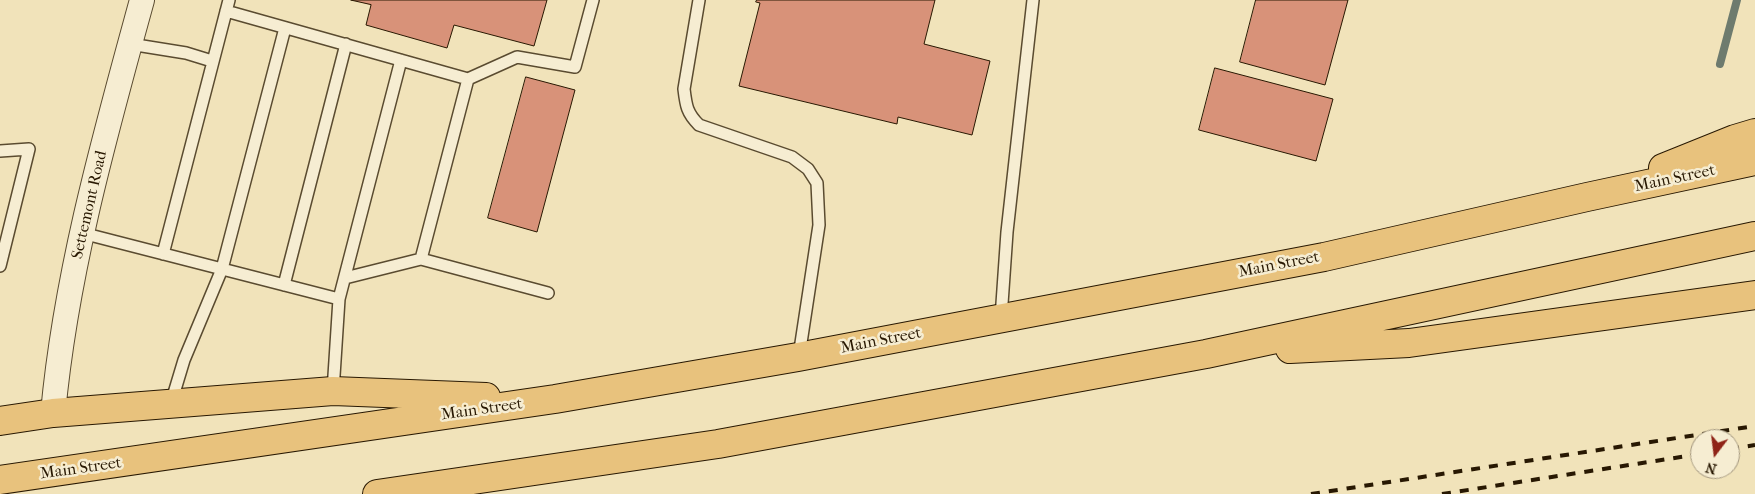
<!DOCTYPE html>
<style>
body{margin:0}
#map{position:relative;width:1755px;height:494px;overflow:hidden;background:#f1e3ba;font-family:"IM FELL French Canon",serif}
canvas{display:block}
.north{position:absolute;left:1690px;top:429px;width:50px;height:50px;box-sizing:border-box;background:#f6edd2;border:1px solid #a4987f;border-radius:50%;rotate:195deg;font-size:14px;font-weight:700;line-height:20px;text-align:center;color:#281802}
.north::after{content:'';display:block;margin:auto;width:18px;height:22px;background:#8f2418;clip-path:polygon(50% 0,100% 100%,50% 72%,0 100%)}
</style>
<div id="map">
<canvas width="1755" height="494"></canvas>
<div class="north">N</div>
</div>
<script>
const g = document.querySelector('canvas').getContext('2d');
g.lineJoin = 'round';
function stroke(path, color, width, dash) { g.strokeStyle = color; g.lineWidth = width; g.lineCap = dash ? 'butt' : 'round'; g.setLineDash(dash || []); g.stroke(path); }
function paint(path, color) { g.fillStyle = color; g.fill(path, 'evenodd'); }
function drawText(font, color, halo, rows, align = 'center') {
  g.font = font + ' "IM FELL French Canon",serif'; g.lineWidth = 5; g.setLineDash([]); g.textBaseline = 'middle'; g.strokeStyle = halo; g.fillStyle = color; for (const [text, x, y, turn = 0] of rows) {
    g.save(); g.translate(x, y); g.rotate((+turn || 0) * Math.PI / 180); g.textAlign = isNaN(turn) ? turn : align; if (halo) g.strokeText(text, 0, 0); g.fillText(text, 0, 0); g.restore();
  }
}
const stream = new Path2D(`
 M1720 64 1737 0`);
const building = new Path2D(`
 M351 0H547L534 46 454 25 447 48 366 25 371 5Z
 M757 0H935L924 44 990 61 972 135 898 117 897 124 739 86 760 3 756 2Z
 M1256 0H1348L1325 85 1240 62Z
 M1215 68 1333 99 1316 161 1199 130Z
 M526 77 575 90 537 232 488 218Z`);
const lane = new Path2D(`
 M699 0 684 89C686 106 687 113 699 125L792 157 808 169 817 183 819 225 799 356
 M226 11 468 79 517 57 575 67 593 0
 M130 44 186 53 212 61
 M0 151 29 149 0 266
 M82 233 339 299
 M163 254 229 0
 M421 259 468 79
 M345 278 421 259 548 293
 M284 285 346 44
 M1001 318 1007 232 1033 0
 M333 391 339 299 401 60
 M171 403 184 360 222 269 285 28`);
const street = new Path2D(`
 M53 413C66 272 105 135 142 0`);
const highway = new Path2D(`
 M1663 168 1735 139 1755 133
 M1290 349 1409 343 1755 295
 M0 421 53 413 333 391 486 397
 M0 480 555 399 798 357 1324 257 1587 197 1755 161
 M377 494 718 444 1206 354 1755 236`);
const rail = new Path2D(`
 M1730 449 1755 445
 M1311 494 1755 426
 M1442 494 1700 454`);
const streetNames = [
 ["Main Street",1675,179,-12],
 ["Settemont Road",90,205,-77],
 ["Main Street",1279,265,-11],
 ["Main Street",881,341,-11],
 ["Main Street",482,410,-8],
 ["Main Street",81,469,-8]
];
stroke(stream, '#6e7b6e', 8);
paint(building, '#d89279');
stroke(building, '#281802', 1);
stroke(lane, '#5a4b30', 14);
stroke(street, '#5a4b30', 26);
stroke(highway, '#281802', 30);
stroke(lane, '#f6edd2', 11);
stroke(street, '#f6edd2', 24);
stroke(highway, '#e8c27d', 28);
stroke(rail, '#281802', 4, [9, 9]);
drawText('16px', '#281802', '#f6edd2', streetNames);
</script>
